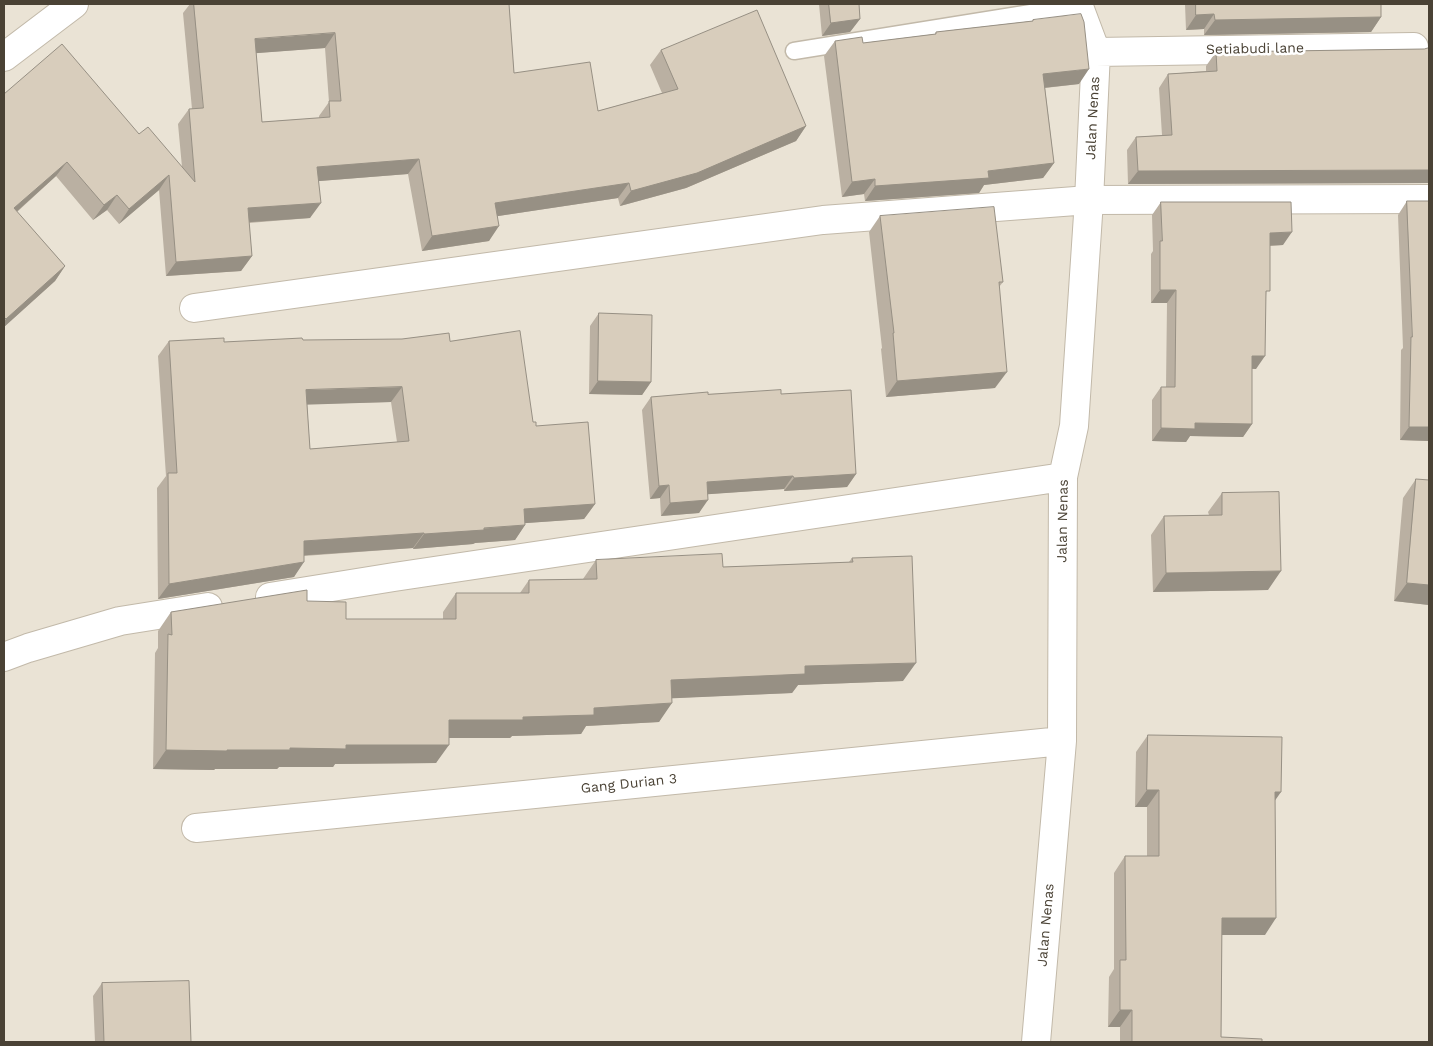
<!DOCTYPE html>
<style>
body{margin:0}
#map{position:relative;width:1433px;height:1046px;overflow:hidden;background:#f5f1e8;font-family:"Work Sans",sans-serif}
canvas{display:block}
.frame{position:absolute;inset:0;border:5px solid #4a4235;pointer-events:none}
</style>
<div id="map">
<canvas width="1433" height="1046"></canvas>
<div class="frame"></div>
</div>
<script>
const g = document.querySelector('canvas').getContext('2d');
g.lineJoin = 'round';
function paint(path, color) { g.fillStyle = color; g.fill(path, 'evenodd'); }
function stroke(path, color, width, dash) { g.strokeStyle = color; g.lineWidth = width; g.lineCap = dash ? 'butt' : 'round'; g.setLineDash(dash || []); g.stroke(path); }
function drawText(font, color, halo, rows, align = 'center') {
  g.font = font + ' "Work Sans",sans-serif'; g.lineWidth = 5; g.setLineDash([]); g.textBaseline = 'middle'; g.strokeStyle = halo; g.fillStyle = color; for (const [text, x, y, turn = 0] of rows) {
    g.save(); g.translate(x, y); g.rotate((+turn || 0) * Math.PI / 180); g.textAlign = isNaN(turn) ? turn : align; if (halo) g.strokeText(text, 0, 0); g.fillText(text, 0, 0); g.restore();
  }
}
const residential = new Path2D(`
 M4 4H1429V1042H4Z`);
const service = new Path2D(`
 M794 51 1080 5`);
const minor = new Path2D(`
 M1096 52 1414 47
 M4 57 74 4
 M194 308 823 220 1089 200 1429 199
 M270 597 394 577 1063 477
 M4 657 28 648 120 621 208 607
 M196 828 1062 741
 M1036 1042 1062 741 1063 477 1074 426 1089 200 1096 52 1078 4`);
const wall = new Path2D(`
 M190 4H509L514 73 598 111 662 93 650 65 661 50 806 126 796 141 686 188 620 206 618 198 498 216 489 241 422 251 408 174 319 181 310 218 249 223 252 256 241 271 166 276 159 190 119 224 107 210 93 220 56 176 17 212 65 266 55 281 4 327V94L139 134 182 167 178 124 189 109H192L183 13ZM325 48 329 102 319 116V118L262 122 256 53Z
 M819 4H859L860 19 850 32 822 36Z
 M1185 4H1381V17L1371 32 1204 35V29L1186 30Z
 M1033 20 1079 84 1045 88 1054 163 1043 178 984 185 979 193 865 201 864 194 842 197 824 56 835 41 863 43 935 34 936 32 1032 21Z
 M1429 48V183L1128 184 1127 150 1136 137 1162 135 1159 88 1168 74 1206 71V66L1216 52 1424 49Z
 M1407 201H1429V441L1400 440 1401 350 1403 348 1398 215Z
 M1161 202 1283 245 1270 246 1266 296 1256 369H1252V424L1243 437 1190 436 1186 442 1152 441V400L1161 387H1166L1167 303H1151V254L1153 251 1152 215Z
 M880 216 1003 282 999 287 995 388 886 397 881 349 882 348 869 232Z
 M599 313 651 382 642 395 589 394 590 326Z
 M303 340 450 341 536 426 595 504 584 519 525 523V525L515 540 475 543 473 544 413 549V548L304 556 294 577 158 599 157 488 166 476 158 356 169 341 224 342ZM391 402 397 442 310 449 307 404Z
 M708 394H781L856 474 847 487 784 491V489L708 494 699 513 661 516 660 498 650 499 642 410 651 397Z
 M1416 479 1429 605 1394 601 1403 498Z
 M1222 493 1268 590 1153 592 1151 535 1164 516 1209 515 1208 512Z
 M852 558 903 681 798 685 792 693 672 698 659 722 586 726 581 734 512 736 510 738H449L436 763 335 764 333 767H279L277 769H215L214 770 153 769 155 653 158 648V631L171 612 307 601 346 619H443V612L456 593H520L529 580 583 579 596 560 723 567 849 562Z
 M1148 735 1275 800 1265 935H1222L1221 1037 1262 1042H1120V1027H1108L1109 977 1114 969V873L1125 856H1147V807H1135L1136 752Z
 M102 983 191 1042H95L93 996Z`);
const shadedWall = new Path2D(`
 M1214 14 1204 29 1186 30 1196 15Z
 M1381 17 1371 32 1204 35 1215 20Z
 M860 19 850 32 822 36 831 23Z
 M335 33 325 48 245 54 255 39Z
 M1089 69 1079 84 1033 89 1043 74Z
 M806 126 796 141 686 188 620 206 631 191Z
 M419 159 408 174 307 182 317 167Z
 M67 162 56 176 4 223 14 208Z
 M1054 163 1043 178 984 185 979 193 865 201 875 186 988 171Z
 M1429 170V183L1128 184 1138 171Z
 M169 175 159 190 119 224 129 209Z
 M875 179 864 194 842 197 852 182Z
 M629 183 618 198 485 218 495 203Z
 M117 195 107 210 93 220 104 205Z
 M321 203 310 218 237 223 248 208Z
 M499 226 489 241 422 251 432 236Z
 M1292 232 1283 245 1261 246 1270 233Z
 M252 256 241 271 166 276 176 262Z
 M65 266 55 281 4 327V322L6 319Z
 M1160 290H1176L1167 303H1151Z
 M1252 356H1265L1256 369 1243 368Z
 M1007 372 995 388 886 397 897 381Z
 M598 381 651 382 642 395 589 394Z
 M402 387 391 402 296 405 306 390Z
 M1195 423 1252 424 1243 437 1190 436 1186 442 1152 441 1161 428Z
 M1409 427H1429V441L1400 440Z
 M856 474 847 487 784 491 794 478Z
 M793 476 784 489 697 495 707 482Z
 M669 485 660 498 650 499 659 486Z
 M708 500 699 513 661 516 670 503Z
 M595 504 584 519 513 524 524 509Z
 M525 525 515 540 475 543 473 544 413 549 424 534Z
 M424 533 413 548 294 556 304 541Z
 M304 562 294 577 158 599 169 584Z
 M1281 571 1268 590 1153 592 1166 573Z
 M1407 583 1429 585V605L1394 601Z
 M916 663 903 681 798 685 792 693 657 699 671 680 805 666Z
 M672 703 659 722 586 726 581 734 512 736 510 738H436L449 720 523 717 594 708Z
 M346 745H449L436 763 335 764 333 767H279L277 769H215L214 770 153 769 166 750H227L290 748Z
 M1147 790H1159L1147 807H1135Z
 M1275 792H1281L1269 809Z
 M1222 918H1276L1265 935H1211Z
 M1120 1010H1132L1120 1027H1108Z`);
const building = new Path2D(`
 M194 4H509L514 73 590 62 598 111 678 89 661 50 757 10 806 126 697 173 631 191 629 183 495 203 499 226 432 236 419 159 317 167 321 203 248 208 252 256 176 262 169 175 129 209 117 195 104 205 67 162 14 208 65 266 6 319 4 317V94L62 44 139 134 148 127 195 182 189 109 203 108ZM335 33 341 101H329L330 117 262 122 255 39Z
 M829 4H859L860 19 831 23Z
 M1196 4H1381V17L1215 20 1214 14 1196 15Z
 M1081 14 1084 22 1089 69 1043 74 1054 163 988 171 989 178 875 186V179L852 182 835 41 862 37 863 43 936 34V32L1033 21V20Z
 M1429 48V170L1138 171 1136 137 1172 135 1168 74 1217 71 1216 52 1424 49Z
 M1407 201H1429V427H1409L1411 337H1412Z
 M1161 202H1291L1292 232 1270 233V291H1266L1265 356H1252V424L1195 423V429L1161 428V387H1175L1176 290H1160V241H1162Z
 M994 207 1003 282H999L1007 372 897 381 893 333H894L880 216Z
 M599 313 652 315 651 382 598 381Z
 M520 331 533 422H536V426L588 422 595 504 524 509 525 525 484 528V530L424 534V533L304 541V562L169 584 168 473H177L169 341 224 338V342L302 338 303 340 402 339 449 333 450 341ZM402 387 409 441 310 449 306 390Z
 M781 390V394L851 390 856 474 794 478 793 476 707 482 708 500 670 503 669 485 659 486 651 397 708 392V394Z
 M1416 479 1429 480V585L1407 583Z
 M1279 492 1281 571 1166 573 1164 516 1222 515V493Z
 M722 554 723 567 853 562 852 558 912 556 916 663 805 666V674L671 680 672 703 594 708V715L523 717V720H449V745H346V749L290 748V750H227V751L166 750 168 634 172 635 171 612 307 590V601L346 602V619H456V593H529V580L597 579 596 560Z
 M1148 735 1282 737 1281 792H1275L1276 918H1222L1221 1037 1262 1039V1042H1132V1010H1120V960H1126L1125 856H1159V790H1147Z
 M189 981 191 1042H104L102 983Z`);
const streetNames = [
 ["Setiabudi lane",1255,49,-1],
 ["Jalan Nenas",1093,118,-87],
 ["Jalan Nenas",1063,521,-89],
 ["Gang Durian 3",629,784,-6],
 ["Jalan Nenas",1046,925,-85]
];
paint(residential, '#eae3d5');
stroke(service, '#c2b9a9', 19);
stroke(minor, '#c2b9a9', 30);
stroke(service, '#fff', 16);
stroke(minor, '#fff', 28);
paint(wall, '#bab0a2');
paint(shadedWall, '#979084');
paint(building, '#d8cdbc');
stroke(building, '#979084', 1);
drawText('14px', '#4a4235', '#fff', streetNames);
</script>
